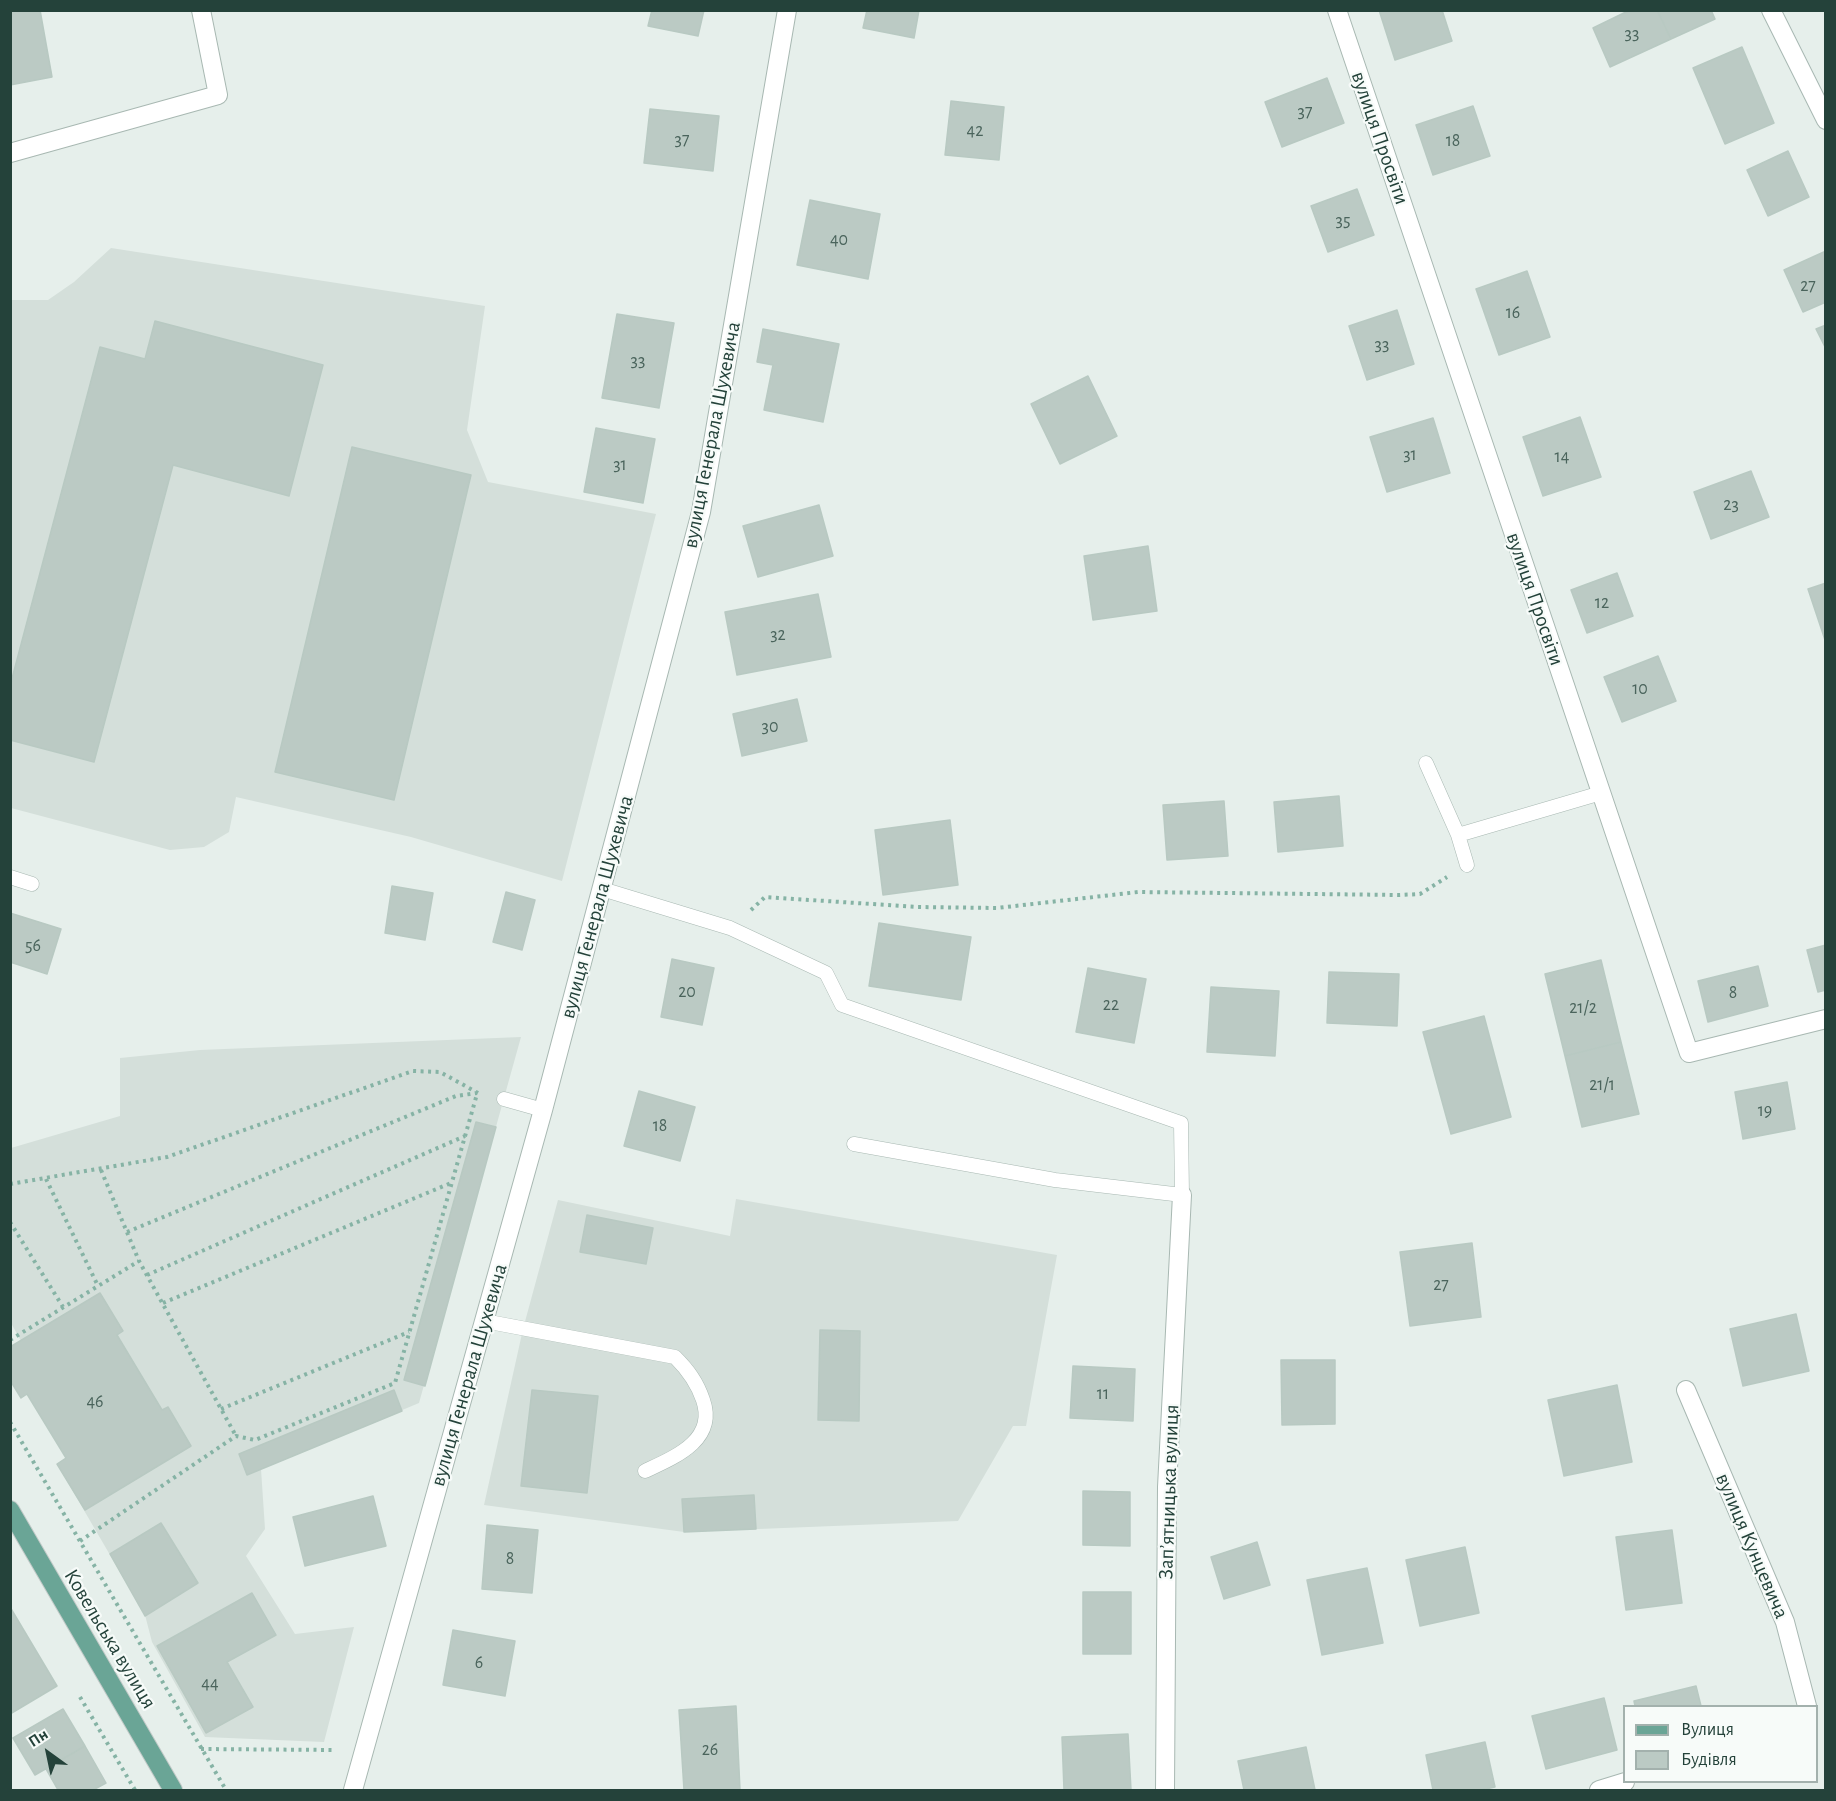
<!DOCTYPE html>
<meta charset="utf-8">
<style>
body{margin:0}
#map{position:relative;width:1836px;height:1801px;overflow:hidden;background:#e6efeb;font-family:"Alegreya Sans",sans-serif}
canvas{display:block}
.frame{position:absolute;inset:0;border:12px solid #24423a;pointer-events:none}
.legend{position:absolute;left:1623px;top:1705px;width:195px;height:78px;box-sizing:border-box;background:#f7fbf9;border:2px solid #a3b1ad;margin:0;padding:8px 10px;list-style:none;font-size:18px;color:#24423a}
.legend li{display:flex;align-items:center;gap:12px;height:30px}
.legend b{width:30px;border:2px solid #a3b1ad}
.north{position:absolute;left:18px;top:1723px;width:60px;height:60px;-webkit-text-stroke:4px #f7fbf9;paint-order:stroke;rotate:327deg;font-size:16px;font-weight:700;line-height:24px;text-align:center;color:#24423a}
.north::after{content:'';display:block;margin:auto;width:21px;height:27px;background:#24423a;clip-path:polygon(50% 0,100% 100%,50% 72%,0 100%)}
</style>
<div id="map">
<canvas width="1836" height="1801"></canvas>
<div class="frame"></div>
<ul class="legend">
<li><b style="height:8px;background:#6aa596"></b>Вулиця</li>
<li><b style="height:16px;background:#bbcac4"></b>Будівля</li>
</ul>
<div class="north">Пн</div>
</div>
<script>
const g = document.querySelector('canvas').getContext('2d');
g.lineJoin = 'round';
function paint(path, color) { g.fillStyle = color; g.fill(path, 'evenodd'); }
function stroke(path, color, width, dash) { g.strokeStyle = color; g.lineWidth = width; g.lineCap = dash ? 'butt' : 'round'; g.setLineDash(dash || []); g.stroke(path); }
function drawText(font, color, halo, rows, align = 'center') {
  g.font = font + ' "Alegreya Sans",sans-serif'; g.lineWidth = 4.5; g.setLineDash([]); g.textBaseline = 'middle'; g.strokeStyle = halo; g.fillStyle = color; for (const [text, x, y, turn = 0] of rows) {
    g.save(); g.translate(x, y); g.rotate((+turn || 0) * Math.PI / 180); g.textAlign = isNaN(turn) ? turn : align; if (halo) g.strokeText(text, 0, 0); g.fillText(text, 0, 0); g.restore();
  }
}
const built = new Path2D(`
 M111 248 485 306 467 430 488 482 656 514 562 881 411 837 236 797 229 832 204 847 170 850 11 808 10 300H48L74 282Z
 M521 1037 419 1403 261 1469 265 1529 246 1556 295 1634 354 1627 324 1742 205 1737 152 1642 145 1615 57 1464 66 1458 27 1394 11 1347 21 1341 11 1323V1148L120 1116V1058L200 1050Z
 M736 1199 1057 1255 1026 1426H1013L958 1521 684 1532 484 1505 523 1329 558 1200 730 1236Z`);
const building = new Path2D(`
 M10 10H40L52 77 10 85Z
 M652 10H704L698 36 648 26Z
 M867 10H919L914 38 863 28Z
 M1379 10H1442L1452 41 1395 60Z
 M1630 10H1657L1671 39 1610 67 1593 28Z
 M1657 10H1711L1715 19 1671 39Z
 M1742 47 1774 123 1725 144 1693 68Z
 M1327 78 1344 123 1282 147 1265 102Z
 M951 101 1004 107 999 160 945 155Z
 M1473 106 1490 156 1433 175 1416 125Z
 M650 109 719 116 713 171 644 163Z
 M1788 151 1809 197 1768 216 1747 170Z
 M1357 189 1374 235 1328 252 1311 206Z
 M810 200 880 214 868 279 797 265Z
 M1826 251V302L1803 312 1784 270Z
 M1527 271 1550 337 1499 355 1476 289Z
 M1397 310 1414 364 1367 380 1349 326Z
 M617 314 674 323 659 408 602 398Z
 M155 321 323 365 289 496 173 465 94 762 10 740V686L100 347 145 359Z
 M1826 325V349L1816 329Z
 M763 329 839 344 823 422 764 410 773 365 757 362Z
 M1088 376 1117 436 1060 464 1031 404Z
 M1580 417 1601 477 1543 496 1523 437Z
 M1433 418 1450 473 1387 492 1370 437Z
 M596 428 655 439 643 503 584 492Z
 M352 447 471 475 394 800 275 772Z
 M1751 471 1769 517 1711 539 1694 492Z
 M819 505 833 556 758 577 743 526Z
 M1148 546 1157 611 1093 620 1084 556Z
 M1617 573 1633 616 1587 633 1571 590Z
 M1826 583V643L1808 589Z
 M818 594 831 657 737 675 725 612Z
 M1658 656 1676 701 1622 722 1604 677Z
 M797 699 807 741 742 756 733 714Z
 M1339 796 1343 846 1278 852 1274 802Z
 M1224 801 1228 856 1167 860 1163 805Z
 M950 820 958 885 883 895 875 830Z
 M392 886 433 893 425 940 385 933Z
 M506 892 535 900 522 950 493 942Z
 M10 913 61 929 47 974 10 962Z
 M879 923 971 937 961 1000 869 986Z
 M1826 945V990L1818 992 1807 950Z
 M672 959 714 968 702 1025 661 1017Z
 M1601 960 1621 1042 1565 1056 1545 974Z
 M1758 966 1768 1006 1708 1022 1698 981Z
 M1088 968 1146 979 1134 1043 1076 1032Z
 M1329 972 1399 974 1397 1026 1327 1023Z
 M1211 987 1279 991 1275 1056 1207 1052Z
 M1484 1016 1511 1117 1451 1134 1423 1032Z
 M1621 1042 1639 1114 1582 1127 1565 1056Z
 M1787 1082 1795 1129 1743 1139 1735 1092Z
 M639 1091 695 1107 680 1161 624 1146Z
 M476 1122 496 1127 425 1386 404 1380Z
 M587 1215 653 1228 646 1264 580 1252Z
 M1472 1243 1481 1317 1410 1326 1400 1252Z
 M100 1293 123 1331 117 1335 162 1410 168 1407 191 1446 85 1510 57 1464 66 1458 27 1394 21 1398 10 1380V1347Z
 M1796 1314 1809 1371 1743 1386 1730 1329Z
 M820 1330 860 1331 859 1421 818 1420Z
 M1281 1360H1335V1424L1282 1425Z
 M1073 1366 1135 1369 1133 1421 1070 1418Z
 M1617 1385 1632 1462 1564 1476 1548 1400Z
 M394 1390 402 1411 247 1475 239 1454Z
 M532 1390 598 1396 587 1493 521 1486Z
 M1083 1491 1130 1492V1546L1083 1545Z
 M754 1495 756 1529 684 1532 682 1499Z
 M373 1496 386 1546 305 1566 293 1517Z
 M161 1523 198 1583 145 1616 110 1554Z
 M487 1525 538 1530 532 1593 482 1589Z
 M1672 1530 1682 1603 1626 1610 1616 1537Z
 M1257 1542 1270 1585 1224 1599 1211 1557Z
 M1465 1547 1479 1613 1420 1626 1406 1560Z
 M1367 1568 1383 1643 1322 1655 1307 1580Z
 M1083 1592H1131V1654H1083Z
 M252 1593 276 1635 227 1662 253 1707 206 1733 157 1646Z
 M10 1607 57 1686 10 1714Z
 M453 1630 515 1641 505 1696 443 1685Z
 M1696 1686 1701 1706H1635L1634 1701Z
 M1604 1698 1617 1750 1546 1769 1532 1716Z
 M736 1706 740 1790H684L679 1710Z
 M63 1709 85 1746 35 1775 13 1738Z
 M1128 1734 1131 1790H1064L1062 1737Z
 M1485 1742 1495 1787 1481 1790H1433L1426 1755Z
 M85 1746 106 1783 93 1790H58L46 1769Z
 M1306 1747 1315 1790H1244L1238 1761Z`);
const path = new Path2D(`
 M751 910 765 897 917 907 997 908 1138 892 1400 895 1420 894 1447 877
 M101 1170 139 1261 236 1436
 M46 1179 98 1286
 M10 1184 167 1157 413 1071 440 1072 478 1093
 M10 1222 63 1307
 M127 1232 456 1096 477 1093
 M147 1275 465 1136
 M163 1303 451 1183
 M10 1340 139 1261
 M221 1409 409 1332
 M10 1422 226 1790
 M80 1541 236 1436 255 1440 395 1383 477 1094
 M80 1697 135 1790
 M201 1749 335 1750`);
const service = new Path2D(`
 M1426 763 1458 835 1467 865
 M1458 835 1601 793
 M10 877 32 884
 M602 889 730 928 826 973 842 1005 1181 1123 1182 1195 1055 1180 854 1144
 M504 1099 543 1110
 M484 1321 675 1357C688 1370 697 1382 703 1400 717 1440 675 1457 645 1471`);
const minor = new Path2D(`
 M1337 10 1689 1053 1826 1019
 M1771 10 1826 120
 M10 153 218 95 201 10
 M1686 1390 1785 1622 1807 1706
 M1165 1790 1167 1487 1182 1195
 M1599 1790 1625 1782`);
const tertiary = new Path2D(`
 M353 1790 543 1110 701 512 787 10`);
const primary = new Path2D(`
 M10 1510 173 1790`);
const numberNames = [
 ["33",1632,34],
 ["37",1305,112],
 ["42",975,131],
 ["37",682,140],
 ["18",1453,141],
 ["35",1343,221],
 ["40",839,240],
 ["27",1808,286],
 ["16",1513,313],
 ["33",1382,345],
 ["33",638,361],
 ["31",1410,455],
 ["14",1562,457],
 ["31",620,465],
 ["23",1731,505],
 ["12",1602,603],
 ["32",778,635],
 ["10",1640,689],
 ["30",770,727],
 ["56",33,946],
 ["20",687,992],
 ["8",1733,993],
 ["22",1111,1005],
 ["21/2",1583,1008],
 ["21/1",1602,1085],
 ["19",1765,1111],
 ["18",660,1126],
 ["27",1441,1285],
 ["11",1103,1394],
 ["46",95,1402],
 ["8",510,1559],
 ["6",479,1663],
 ["44",210,1684],
 ["26",710,1750]
];
const streetNames = [
 ["вулиця Просвіти",1380,138,71],
 ["вулиця Генерала Шухевича",712,435,-79],
 ["вулиця Просвіти",1535,599,71],
 ["вулиця Генерала Шухевича",597,907,-75],
 ["вулиця Генерала Шухевича",469,1375,-74],
 ["Запʼятницька вулиця",1169,1492,-88],
 ["вулиця Кунцевича",1752,1546,67],
 ["Ковельська вулиця",110,1639,59]
];
paint(built, '#d4dfda');
paint(building, '#bbcac4');
stroke(building, '#b8c9c2', 1.5);
stroke(service, '#a8b8b2', 15);
stroke(minor, '#a8b8b2', 20);
stroke(tertiary, '#a8b8b2', 20);
stroke(primary, '#c2cac8', 20);
stroke(path, '#86b3a5', 4, [3, 4.5]);
stroke(service, '#fff', 14);
stroke(minor, '#fff', 18);
stroke(tertiary, '#fff', 18);
stroke(primary, '#6aa596', 18);
drawText('18px', '#4a645c', null, numberNames);
drawText('21px', '#24423a', '#f7fbf9', streetNames);
</script>
